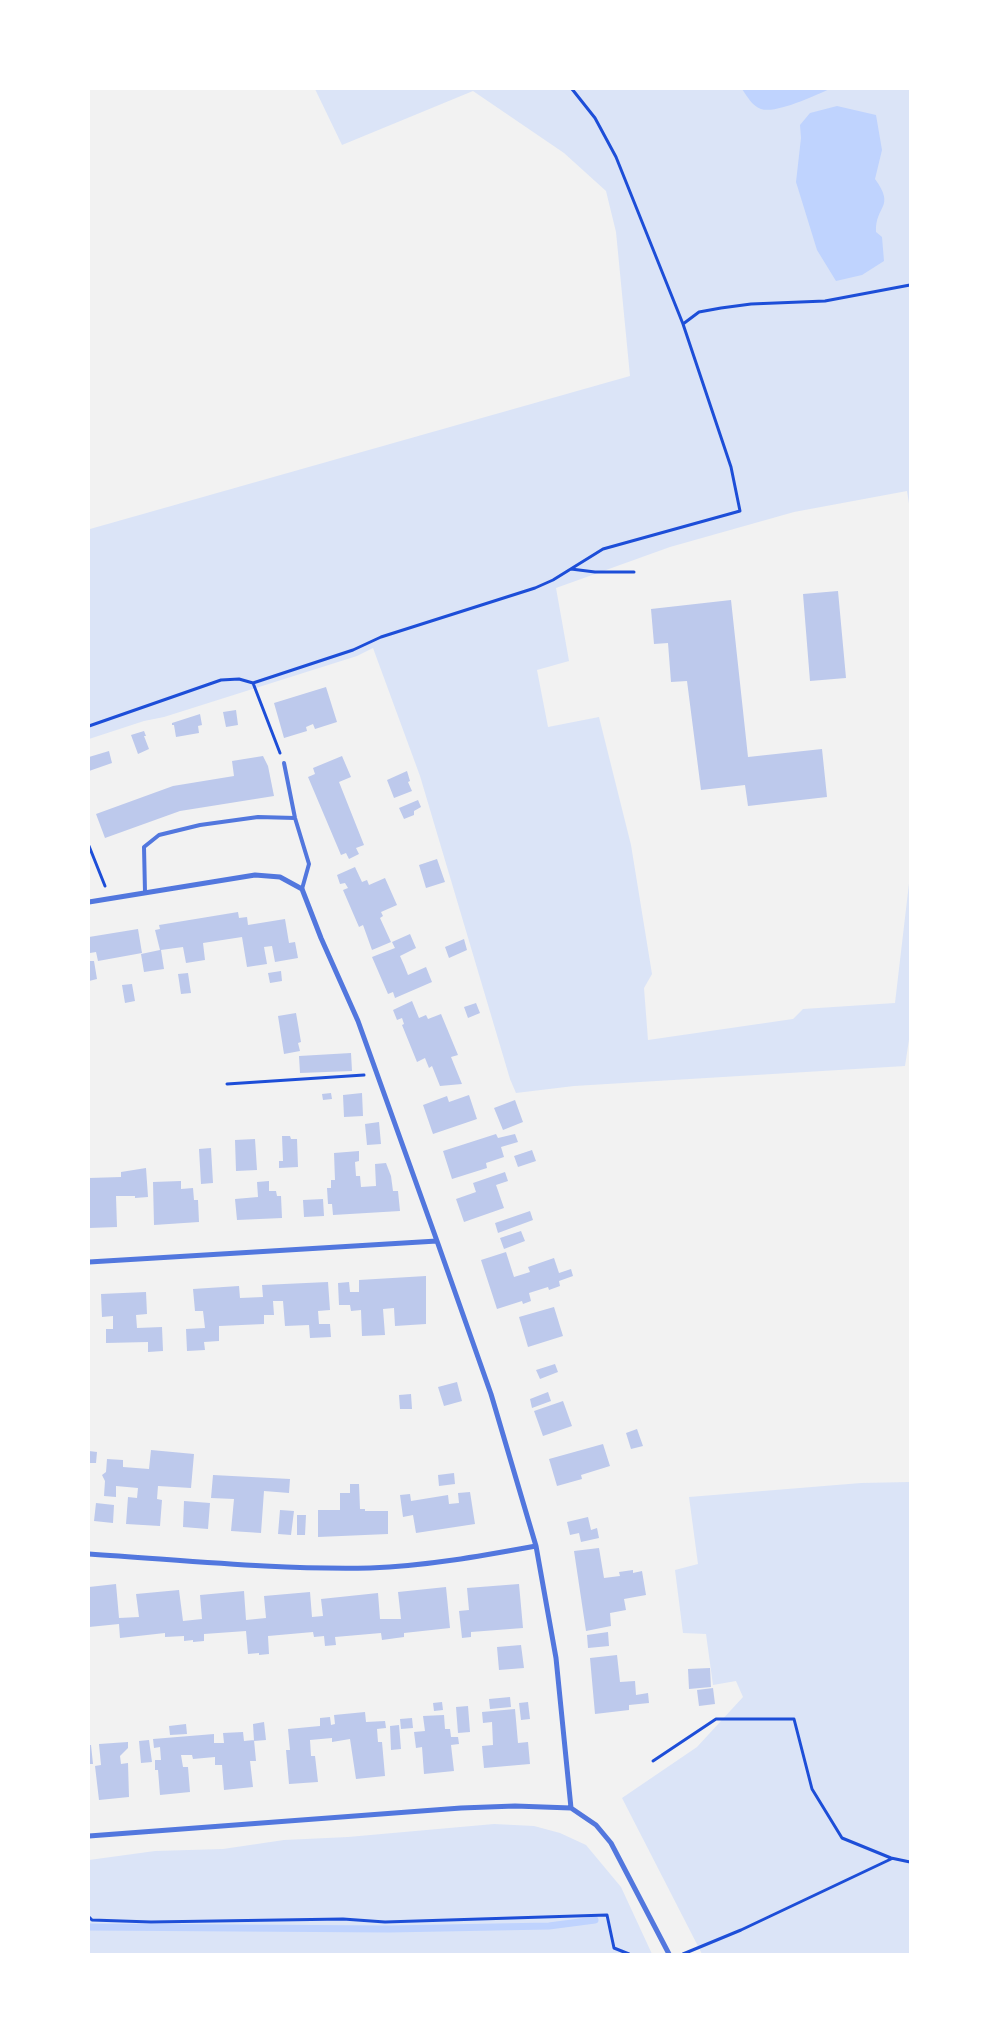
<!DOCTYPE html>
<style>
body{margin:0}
#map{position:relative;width:999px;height:2043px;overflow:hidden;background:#f2f2f2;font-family:"Open Sans",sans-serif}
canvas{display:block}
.frame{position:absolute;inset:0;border:90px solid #fff;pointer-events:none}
</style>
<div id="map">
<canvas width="999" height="2043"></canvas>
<div class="frame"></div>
</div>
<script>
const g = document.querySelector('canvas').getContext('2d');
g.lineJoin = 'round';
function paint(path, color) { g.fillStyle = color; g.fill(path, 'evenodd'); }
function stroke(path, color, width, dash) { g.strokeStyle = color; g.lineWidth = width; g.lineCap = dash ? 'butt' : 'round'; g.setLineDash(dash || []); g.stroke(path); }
const green = new Path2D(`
 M315 89H910V510L907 491 794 512 670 547 556 588 569 661 537 670 548 727 599 717 631 845 652 974 644 988 648 1040 793 1019 803 1009 895 1003 910 875V1033L905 1066 574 1086 516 1093 510 1079 420 776 373 648 357 656 164 717 144 721 89 739 90 529 630 376 616 232 606 191 564 153 473 91 342 145Z
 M910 1482V1954H702L622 1798 697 1747 743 1697 736 1681 713 1685 706 1634 683 1633 675 1570 698 1564 689 1497 861 1483Z
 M494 1824 534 1826 560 1833 586 1845 621 1887 652 1954H89V1860L155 1851 223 1849 284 1840 348 1837Z`);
const water = new Path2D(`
 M742 89H830C815 95 777 114 761 109 752 106 747 96 742 89Z
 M837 106 876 115 882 150 875 179C896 208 875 205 876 232L882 237 884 261 862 275 836 281 817 250 796 182 801 138 800 125 810 113Z`);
const stream = new Path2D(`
 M89 1927 389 1929 549 1926 595 1920`);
const building = new Path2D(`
 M838 591 846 678 810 681 803 594Z
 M731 600 748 757 822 749 827 797 748 806 745 785 701 790 687 681 671 682 668 643 654 644 651 609Z
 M326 687 337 722 315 729 313 724 306 727 307 731 284 738 274 703Z
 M236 710 238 725 226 727 223 712Z
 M200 714 202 725 198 726 199 733 176 737 174 725H172V723Z
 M144 731 146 736H144L149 749 138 754 131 735Z
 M109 751 112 763 89 771V757Z
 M263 756 268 766 274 796 180 811 105 838 96 814 173 786 234 776 232 761Z
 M342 756 351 777 339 782 364 845 356 848 359 854 349 859 346 853 341 855 308 777 315 774 313 768Z
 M407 771 410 781 408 782 412 791 394 798 387 780Z
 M418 800 421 807 414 811V815L404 819 399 808Z
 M437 859 445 882 426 888 419 865Z
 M355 867 362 882 367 880 369 885 385 878 397 905 381 912 383 916 380 918 391 942 372 950 363 925 359 927 343 890 348 888 345 883 340 884 337 875Z
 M238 912 239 918 247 917 248 925 285 919 289 943 295 942 298 958 275 962 272 946 264 947 267 964 247 967 242 937 203 943 205 960 186 963 183 947 161 950 164 969 144 972 141 954 160 950 155 930 160 929 159 925Z
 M138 929 142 953 98 961 96 952 90 953 89 937Z
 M410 934 416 948 400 956 404 965 408 975 426 967 432 982 395 998 393 992 388 994 372 957 395 948 392 942Z
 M464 939 467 950 449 958 445 947Z
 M89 961H94L97 979 89 981Z
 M281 971 282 981 270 983 268 973Z
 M188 973 191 993 181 994 178 974Z
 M132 984 135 1001 125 1003 122 985Z
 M412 1001 419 1018 426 1015 428 1019 441 1014 458 1055 451 1057 462 1084 440 1086 432 1066 429 1068 425 1058 417 1062 402 1025 404 1024 402 1018 397 1020 393 1010Z
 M476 1003 480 1013 468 1018 464 1007Z
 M296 1013 301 1042 298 1043 300 1051 284 1054 278 1016Z
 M351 1053 352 1071 300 1073 299 1056Z
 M331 1093 332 1099 323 1100 322 1094Z
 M362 1093 363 1116 344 1117 343 1095Z
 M469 1095 477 1119 433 1134 423 1105 447 1096 449 1102Z
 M515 1100 523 1122 503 1130 494 1108Z
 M379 1122 381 1144 367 1145 365 1124Z
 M496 1134 498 1138 515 1134 518 1142 501 1147 504 1157 486 1163 487 1168 452 1179 443 1151Z
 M282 1136H290L291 1139H297L298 1167 279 1168V1161H283Z
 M255 1139 257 1170 236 1171 235 1140Z
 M211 1148 213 1183 201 1184 199 1149Z
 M532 1150 536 1161 518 1167 514 1156Z
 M359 1151V1161L355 1162 356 1176H360L361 1187 376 1186 375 1164 386 1163 391 1176 393 1191H398L400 1211 333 1215 332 1204H328L327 1188H331V1180H335L334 1153Z
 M146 1168 148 1197 135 1198V1196H116L117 1227 89 1228V1178L121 1177V1172Z
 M505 1172 508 1181 496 1185 504 1208 464 1222 456 1199 476 1192 473 1183Z
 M181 1181V1189L193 1188 194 1200H198L199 1222 154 1225 153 1182Z
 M269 1181V1191H276L277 1196H281L282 1218 237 1220 235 1199 258 1197 257 1182Z
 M323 1199 324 1216 304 1217 303 1200Z
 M530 1211 533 1220 498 1233 495 1223Z
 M521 1231 525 1241 504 1249 500 1238Z
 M506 1252 514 1277 530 1272 528 1267 554 1258 559 1273 571 1269 573 1276 559 1281 560 1286 549 1290 548 1287 529 1293 531 1301 523 1304 522 1301 497 1309 481 1260Z
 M426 1276V1324L395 1326 394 1308 383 1309 385 1335 362 1336 361 1310 351 1311 350 1305H339L338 1283 349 1282 350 1292H359V1280Z
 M328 1282 330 1310 318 1311 319 1324H330L331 1337 310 1338 309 1325 285 1326 283 1301H273L274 1315H264V1324L219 1326V1341L204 1342 205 1350 187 1351 186 1329 205 1328 203 1311H195L193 1289 239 1286 240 1298 263 1297 262 1285Z
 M146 1292 147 1314 136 1315 137 1328 162 1327 163 1351 148 1352V1342L106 1343V1329H113V1316L102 1317 101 1294Z
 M554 1307 563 1336 528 1347 519 1317Z
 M555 1364 558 1372 540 1379 536 1370Z
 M457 1382 462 1401 444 1406 438 1387Z
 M548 1392 551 1401 532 1408 530 1399Z
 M411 1394 412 1409H400L399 1395Z
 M563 1401 572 1426 543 1436 534 1411Z
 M637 1429 643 1446 631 1449 626 1433Z
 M603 1444 610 1466 581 1475 582 1479 557 1486 549 1459Z
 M151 1450 194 1454 191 1488 158 1486 157 1499 162 1500 160 1526 126 1524 128 1497 137 1498 138 1488 116 1486V1497L104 1496 105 1481 102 1475 106 1472 107 1459 123 1460V1467L149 1469Z
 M89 1451 97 1452 96 1463H89Z
 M454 1473 455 1484 439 1486 438 1475Z
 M213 1475 290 1479 289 1493 264 1491 261 1533 231 1531 234 1499 211 1498Z
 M350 1484H359L360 1509H365V1511H388V1534L318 1537V1510H340V1493H350Z
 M470 1492 475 1524 416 1533 413 1515 403 1517 400 1495 410 1494 411 1501 448 1495 449 1504 459 1503 458 1493Z
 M184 1501 210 1503 208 1529 183 1527Z
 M96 1503 114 1505 113 1523 94 1521Z
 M280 1510 294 1511 291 1535 278 1534Z
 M297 1515H306L305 1535H297Z
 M588 1517 591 1530 597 1528 599 1538 581 1542 579 1533 570 1535 567 1522Z
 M599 1548 604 1578 620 1576 619 1572 633 1570V1573L642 1571 646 1595 624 1599 626 1610 610 1613 611 1626 586 1631 574 1551Z
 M116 1584 119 1618 139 1617 136 1594 179 1590 183 1621 202 1619 200 1595 244 1591 246 1620 266 1618 264 1596 310 1592 312 1617 323 1616 321 1599 378 1593 380 1619H401L398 1592 446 1587 450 1628 404 1633V1637L382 1640 381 1633 335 1637 336 1645 325 1646 324 1636 314 1637 313 1632 268 1636 269 1654 259 1655V1653L248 1654 246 1631 204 1634V1641L193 1642V1640L184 1641V1636L165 1637V1633L120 1638 119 1624 89 1627V1587Z
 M519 1584 523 1628 471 1632V1637L462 1638 459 1611 469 1610 467 1588Z
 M608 1632 609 1646 588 1648 587 1635Z
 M521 1645 524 1668 499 1670 497 1647Z
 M617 1655 620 1682 635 1681 636 1695 648 1693 649 1703 629 1705V1710L595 1714 590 1658Z
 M710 1668 711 1687 689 1689 688 1669Z
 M713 1688 715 1704 699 1706 697 1690Z
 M510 1697 511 1707 490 1709 489 1699Z
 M442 1702 443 1710 434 1711 433 1703Z
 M528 1702 530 1719 521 1720 519 1703Z
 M468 1706 470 1732 458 1733 456 1707Z
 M515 1709 518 1743 528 1742 530 1764 484 1768 482 1746 493 1745 492 1722 483 1723 482 1712Z
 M365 1712 366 1722 385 1721 386 1728 377 1729 378 1742H382L385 1776 356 1779 350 1739 332 1742V1738L310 1740 311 1756H315L318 1782 289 1784 286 1750H290L288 1729 320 1726V1718L330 1717 331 1725 335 1724 334 1715Z
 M444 1715 445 1729H450L451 1737H458L459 1744 451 1745 454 1771 424 1774 422 1747 416 1748 414 1732 425 1731 423 1716Z
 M412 1718 413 1728 401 1729 400 1719Z
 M264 1722 266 1740 254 1741 253 1724Z
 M186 1724 187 1734 170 1735 169 1726Z
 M399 1725 401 1749 391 1750 390 1726Z
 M243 1732 244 1741 254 1740 256 1761H250L253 1787 224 1790 222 1765H215V1757L193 1759 192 1755H181L183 1767H188L190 1792 160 1795 158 1770H155V1760H161L160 1747 154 1748 153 1739 214 1734V1743H224L223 1733Z
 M149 1740 152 1762 141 1763 139 1741Z
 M128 1742V1748L120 1756 121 1764 128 1763 129 1797 99 1800 95 1766 101 1765 99 1744Z
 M89 1745H91L93 1764H89Z`);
const path = new Path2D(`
 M683 324 699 312 721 308 751 304 825 301 910 285
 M571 569 595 572H634
 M253 683 353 650 381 637 535 588 553 580 603 549 740 511 731 467 683 324 616 157 595 118 572 89
 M253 683 280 753
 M89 726 221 680 239 679 253 683
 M89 846 105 886
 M227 1084 364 1075
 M653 1761 716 1719H794L812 1789 842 1838 891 1858 910 1862
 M89 1917 92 1920 151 1922 343 1919 385 1922 607 1915 614 1948 629 1954
 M683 1954 741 1930 891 1859`);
const service = new Path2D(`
 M284 763 295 818 309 864 302 889
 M145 892 144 847 159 835 200 825 258 817 295 818`);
const minor = new Path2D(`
 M89 902 255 875 280 877 302 889 321 938 358 1021 437 1241 491 1394 536 1546 556 1658 571 1808
 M89 1262 437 1241
 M89 1554C183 1560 276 1570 370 1568 426 1566 481 1556 536 1546
 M89 1836 461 1808 515 1806 571 1808 596 1825 611 1843 669 1954`);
paint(green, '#dbe4f7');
paint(water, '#bfd3fe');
stroke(stream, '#bfd3fe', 7);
paint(building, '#bdc9ec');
stroke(path, '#1d4ed8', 3);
stroke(service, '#5277de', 4);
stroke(minor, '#5277de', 5);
</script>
